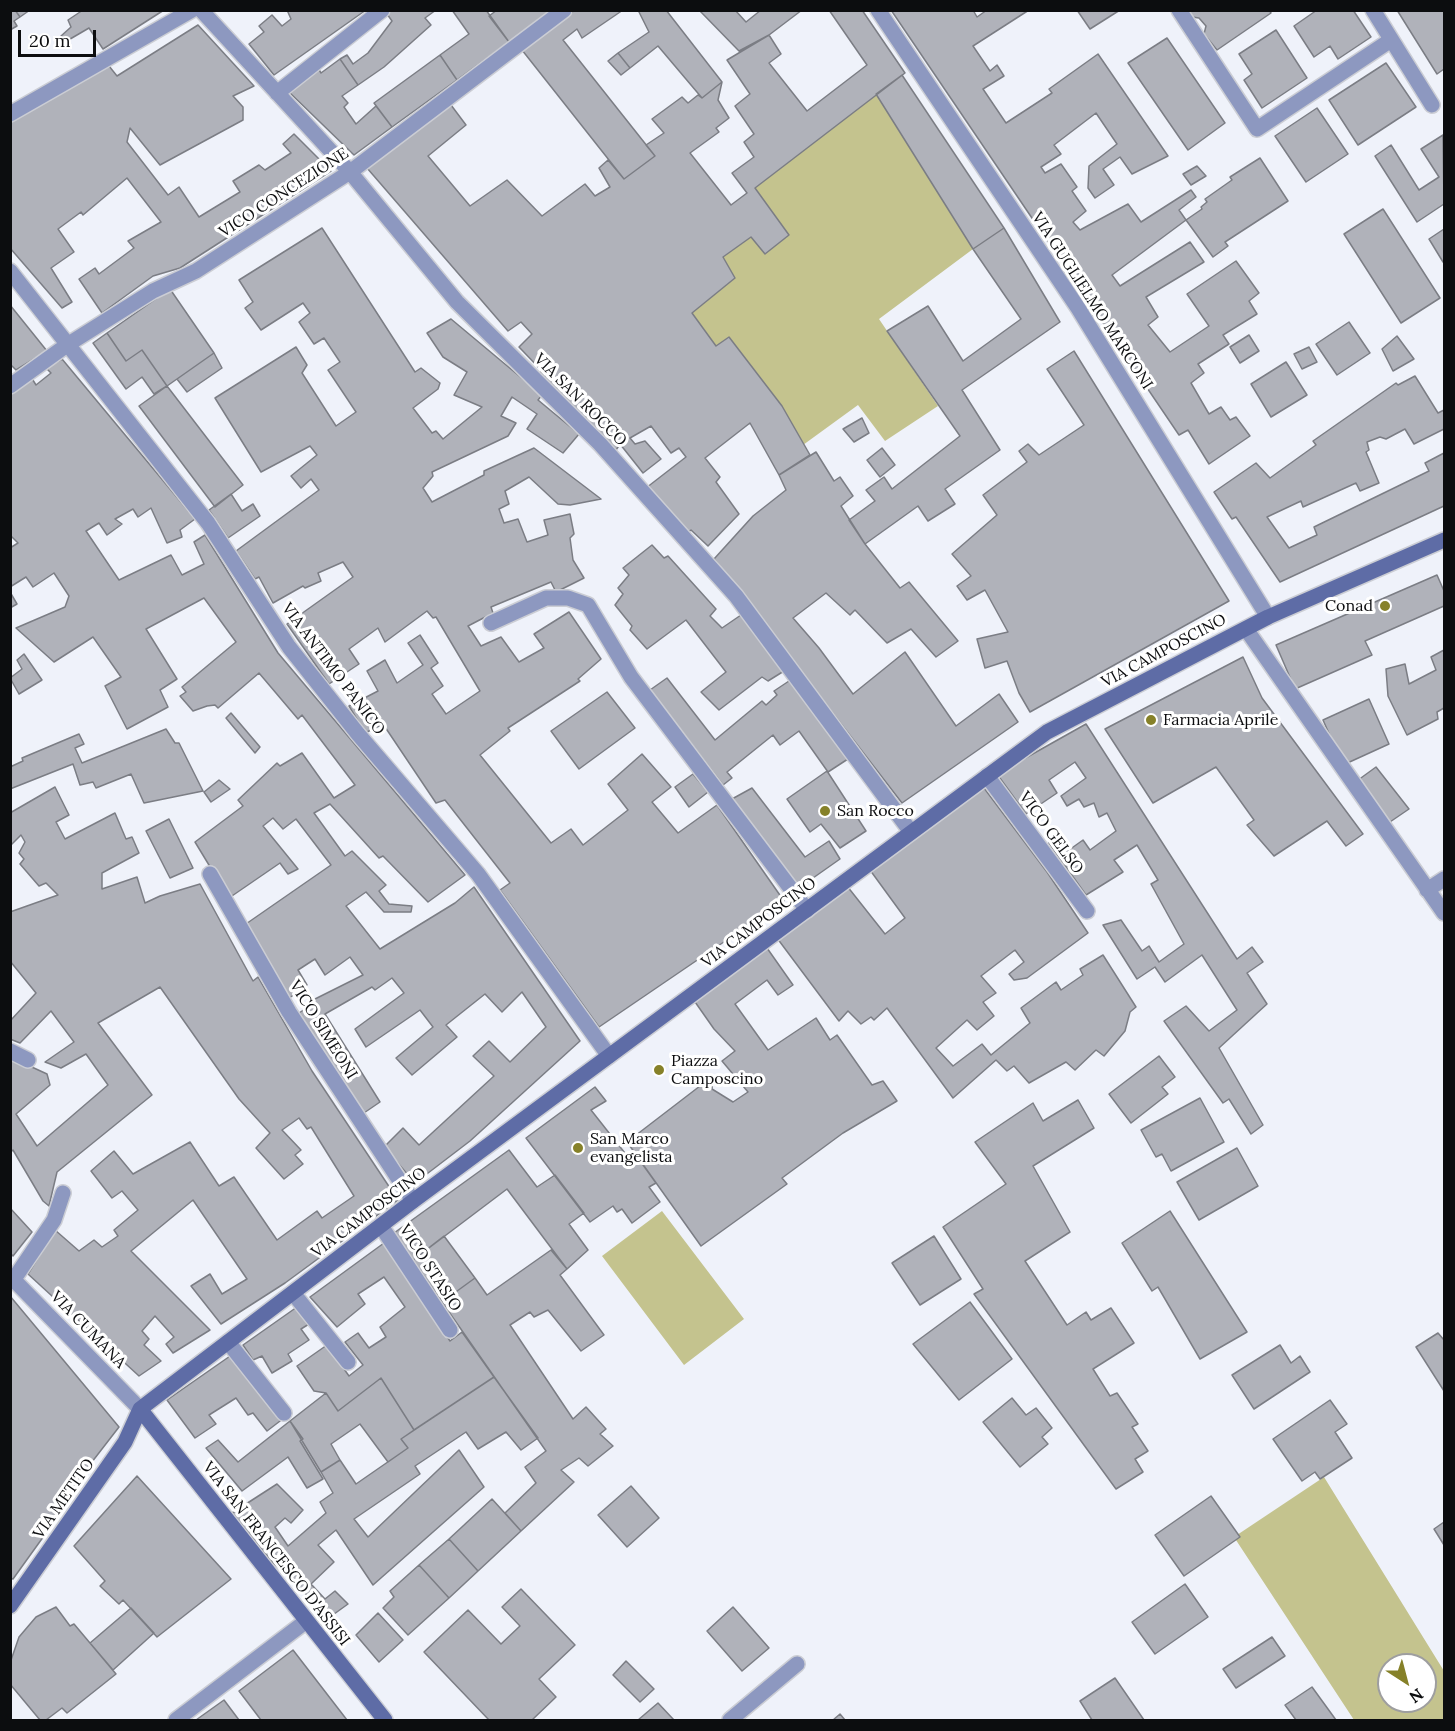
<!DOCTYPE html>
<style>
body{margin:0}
#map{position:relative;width:1455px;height:1731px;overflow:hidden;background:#eff2fa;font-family:Lora,serif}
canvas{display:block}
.frame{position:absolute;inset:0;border:12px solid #0c0d0f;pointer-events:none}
.north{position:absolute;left:1377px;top:1653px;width:60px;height:60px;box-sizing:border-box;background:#fff;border:2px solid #9e9e9f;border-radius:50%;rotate:144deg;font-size:16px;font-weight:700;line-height:24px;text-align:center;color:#0c0d0f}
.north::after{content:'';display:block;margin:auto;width:21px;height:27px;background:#868129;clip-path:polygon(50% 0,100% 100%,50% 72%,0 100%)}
.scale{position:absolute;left:18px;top:30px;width:78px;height:27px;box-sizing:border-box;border:3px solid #0c0d0f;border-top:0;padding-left:8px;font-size:18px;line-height:21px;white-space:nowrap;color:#0c0d0f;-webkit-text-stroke:4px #fff;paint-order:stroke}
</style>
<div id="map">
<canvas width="1455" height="1731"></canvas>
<div class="frame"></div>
<div class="north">N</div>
<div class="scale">20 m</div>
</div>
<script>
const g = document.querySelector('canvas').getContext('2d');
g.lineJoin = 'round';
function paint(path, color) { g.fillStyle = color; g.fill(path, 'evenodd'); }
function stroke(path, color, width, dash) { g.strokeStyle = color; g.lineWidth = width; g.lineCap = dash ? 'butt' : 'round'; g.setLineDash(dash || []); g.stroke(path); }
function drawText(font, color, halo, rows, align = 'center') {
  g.font = font + ' Lora,serif'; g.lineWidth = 6; g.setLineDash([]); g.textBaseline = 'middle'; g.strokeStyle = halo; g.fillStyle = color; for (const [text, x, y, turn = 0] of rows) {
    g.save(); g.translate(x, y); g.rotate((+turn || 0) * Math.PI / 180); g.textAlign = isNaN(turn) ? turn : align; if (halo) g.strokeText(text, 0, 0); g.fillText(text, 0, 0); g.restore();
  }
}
const green = new Path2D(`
 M876 94 973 249 879 319 938 406 885 441 858 405 803 445 782 406 729 337 716 346 692 313 735 278 723 257 751 237 765 254 789 235 755 188Z
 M662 1211 744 1319 684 1365 602 1256Z
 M1324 1477 1444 1671V1720H1354L1234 1537ZM1389 1665H1425V1701H1389Z`);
const building = new Path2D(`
 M10 10H15L20 17 14 21 17 26 10 30Z
 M15 10H30L20 17Z
 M83 10H164L103 49 89 28 65 42 61 36 71 27 68 20Z
 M287 10H366L274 75 249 44 264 32 259 26 272 15 282 26 291 19Z
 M392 10H436L425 18 431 25 384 67 358 85 340 59 347 55 353 64 368 53 392 21 387 14Z
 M452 10H486L509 42 457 80 440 55 469 34Z
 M497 10H551L509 42 489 16Z
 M575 10H623L582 38 577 29 563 40 655 156 624 179 522 50Z
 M638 10H666L722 82 702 98 658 46 630 68 618 53 649 32Z
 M699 10H735L746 22 761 10H802L769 35 739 51Z
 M829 10H862L905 73 755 188 789 235 765 254 751 237 723 257 735 278 692 313 716 346 729 337 782 406 810 455 779 475 750 423 705 458 720 477 716 482 739 514 708 546 691 530 686 534 646 488 686 457 679 448 671 453 651 426 630 438 635 444 645 441 661 459 643 473 620 444 616 450 540 373 542 371 519 347 532 334 521 322 508 331 367 168 448 101 466 125 428 156 470 206 507 180 542 216 585 184 595 196 610 187 599 168 608 160 624 179 655 156 646 145 664 133 652 119 682 97 688 103 698 95 702 98 722 82 718 100 729 118 716 128 719 132 690 153 731 205 747 193 732 173 754 157 744 142 754 134 735 106 750 94 727 60 769 35 781 54 769 63 807 111 867 65Z
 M891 10H973L977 17 987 10H1029L973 46 990 71 997 65 1004 76 983 89 1006 123 1052 93 1049 89 1098 54 1168 156 1132 174 1120 157 1103 169 1114 185 1095 198 1088 188 1089 166 1117 144 1096 113 1054 145 1061 154 1041 167 1045 173 1061 164 1077 187 1072 191 1086 211 1073 222 1080 230 1128 204 1141 222 1191 190 1196 197 1179 210 1186 220 1112 275 1120 286 1190 242 1204 262 1146 297 1158 317 1148 325 1170 352 1209 326 1187 294 1236 261 1259 293 1249 301 1257 314 1223 335 1229 344 1198 364 1204 373 1191 383 1209 414 1221 407 1230 420 1236 417 1250 436 1209 464 1188 430 1179 435Z
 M1077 10H1120L1090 29Z
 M1188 10H1269L1271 13 1217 50 1204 34 1206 26 1199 18 1192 17Z
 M1317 10H1353L1371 37 1338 59 1330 46 1314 57 1294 26Z
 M1397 10H1444V69L1437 74Z
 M198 25 254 86 233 96 243 107V120L160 165 130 128 127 142 168 195 179 187 199 217 240 192 233 181 259 165 265 170 291 153 283 144 294 134 331 171 180 268 153 276 102 313 79 279 95 268 99 274 134 248 128 241 161 222 127 178 83 215 81 212 58 229 74 252 51 268 72 302 62 308 10 248V119L105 61 117 76Z
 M1276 30 1307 78 1262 108 1244 80 1252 74 1239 54Z
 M1167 38 1225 123 1188 150 1128 63Z
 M618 53 630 68 621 75 608 61Z
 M440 55 457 80 392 127 374 103Z
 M340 59 358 85 342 96 348 103 344 107 356 124 376 106 392 127 354 155 289 92 318 68 321 73Z
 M1386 63 1416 107 1358 145 1329 100Z
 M902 75 1004 228 973 249 876 94Z
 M1317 108 1348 154 1306 182 1275 136Z
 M1443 135 1444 204 1417 222 1375 156 1391 145 1419 190 1439 177 1421 149Z
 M1260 158 1288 201 1225 242 1228 246 1213 257 1186 220 1202 209 1201 207 1207 202 1205 199 1232 180 1230 177Z
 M1197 166 1206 176 1191 185 1183 174Z
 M1383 209 1440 298 1401 323 1344 234Z
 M322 228 415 372 421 368 440 383 438 389 413 408 432 433 436 431 443 439 482 407 454 395 467 372 443 357 427 333 451 319 542 395 538 400 579 434 563 453 527 429 537 414 512 397 501 416 516 423 508 436 432 472 433 476 423 488 432 502 484 475V471L534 448 601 499 570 505 558 504 529 477 505 491 509 504 499 509 504 523 518 519 527 542 548 535 544 520 570 514 574 534 570 538 573 560 584 578 556 592 551 582 491 607 493 613 468 626 481 646 501 637 519 662 544 648 534 634 569 612 601 659 578 679 580 681 508 728 510 731 480 755 551 843 571 829 583 845 628 810 608 784 642 754 671 787 652 802 678 833 717 805 784 901 599 1027 500 890 510 883 445 800 436 803 383 724 365 733 349 706 378 691 367 671 385 660 397 683 423 665 408 643 420 635 438 663 431 668 443 686 432 694 446 714 480 691 436 617 433 618 427 611 385 642 378 628 349 649 359 664 329 684 287 624 353 577 343 562 318 573 321 581 305 588 303 586 273 603 259 577 255 579 236 551 319 490 311 479 301 488 291 476 317 455 310 446 261 472 215 398 296 347 307 365 302 373 336 426 356 412 328 370 340 362 324 338 314 344 299 322 310 313 303 303 261 330 245 308 253 302 239 280Z
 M1004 228 1060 322 962 390 1000 450 945 489 955 504 928 521 918 506 865 544 849 520 875 501 866 490 884 477 892 489 960 436 887 331 928 306 963 361 1021 319 973 249Z
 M1444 229V262H1443L1429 239Z
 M170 289 214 353 167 386 142 350 126 361 107 333Z
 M10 305 47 351 16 370 10 364Z
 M1349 322 1370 353 1337 375 1316 344Z
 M107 333 126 361 142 350 167 386 154 394 142 377 126 389 93 343Z
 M1249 335 1259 351 1240 363 1230 347Z
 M1397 336 1414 359 1393 371 1382 349Z
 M1309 347 1317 362 1302 369 1294 354Z
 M1074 351 1229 601 1030 712 1019 693 1007 661 985 668 977 639 1008 632 985 590 967 600 957 586 971 576 952 554 997 515 983 495 1027 462 1019 451 1028 444 1039 455 1084 425 1047 369Z
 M214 353 222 368 187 392 177 379Z
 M62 359 195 519 180 530 182 537 167 543 151 508 138 517 133 509 115 519 122 524 107 535 99 523 86 531 119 580 171 555 182 575 204 564 194 542 205 535 278 653 465 875 428 902 383 856 379 858 330 804 314 813 345 856 352 851 386 885 379 891 389 904 412 906 411 912H384L366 892 346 906 380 949 455 903 474 887 580 1041 470 1141 415 1183 384 1147 403 1128 419 1145 494 1076 473 1056 489 1041 510 1062 546 1027 522 992 502 1012 485 994 446 1025 457 1037 412 1075 396 1058 433 1027 420 1010 366 1047 355 1029 404 993 392 978 375 990 372 987 325 1014 380 1102 361 1115 296 1015 308 1007 307 1003 363 975 350 957 325 975 315 959 298 970 307 985 288 999 243 926 331 865 296 819 283 829 273 818 263 826 298 869 288 874 280 863 229 898 195 842 243 806 238 800 277 763 280 766 302 753 334 798 355 785 302 715 298 719 259 673 218 708 215 705 207 706 193 711 180 696 186 692 182 687 236 642 204 598 146 629 177 679 160 690 168 707 127 729 105 686 121 677 93 637 54 662 16 628 65 607 69 596 54 573 33 587 26 577 10 587V548L18 543 10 535V392L31 377 36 385 51 373 46 368Z
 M1286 362 1307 395 1271 417 1251 384Z
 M1415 376 1438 413 1444 410V429L1414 444 1405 429 1386 439 1380 437 1367 442 1369 450 1366 452 1379 483 1360 491 1356 483 1303 507 1301 501 1267 517 1289 548 1317 535 1314 527 1429 471 1425 463 1444 453V506L1280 582 1236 517 1232 519 1214 492 1256 463 1270 478 1316 445 1313 441 1396 383 1398 385Z
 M167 386 243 485 215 507 139 406Z
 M862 418 869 433 854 442 843 429Z
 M882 448 895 465 880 477 867 460Z
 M816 452 834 481 840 477 853 496 841 506 865 544 900 588 909 582 958 641 936 657 911 629 887 643 855 610 850 615 826 593 793 618 819 648 853 694 905 652 956 726 999 694 1018 722 902 803 714 559 753 516 786 490 779 475Z
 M231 494 242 511 253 504 260 516 228 538 209 510Z
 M652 545 664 558 668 556 716 609 710 616 722 628 741 615 784 671 768 681 762 677 719 710 701 692 726 672 686 620 647 649 630 630 632 626 615 605 623 594 618 588 629 575 623 568Z
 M1437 575 1444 591V606L1365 641 1372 655 1295 689 1276 645Z
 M10 592 17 604 10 608Z
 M1444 650V708L1437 712 1438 719 1407 735 1388 696 1386 669 1405 664 1409 684 1436 670 1431 657Z
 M24 654 42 680 19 694 10 678 22 669 17 660Z
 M1243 657 1262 698 1363 834 1346 846 1327 821 1274 856 1247 825 1254 820 1216 767 1153 803 1105 729Z
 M667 678 715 740 762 701 766 705 777 695 774 691 792 679 851 757 828 772 799 731 780 745 773 735 727 772 732 778 723 785 650 690Z
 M607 692 635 728 579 769 551 731Z
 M1369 699 1389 744 1343 765 1323 720Z
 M231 713 260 747 255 753 226 718Z
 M1086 724 1237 959 1252 947 1263 962 1247 973 1267 1004 1219 1048 1263 1125 1251 1134 1229 1099 1223 1103 1164 1021 1186 1006 1209 1031 1237 1010 1202 955 1165 982 1155 967 1137 979 1103 925 1121 920 1142 951 1149 946 1159 962 1184 944 1151 884 1158 880 1137 845 1114 860 1123 872 1086 895 1049 843 1060 837 1069 850 1083 840 1090 850 1116 831 1107 813 1099 817 1094 803 1084 807 1079 799 1067 806 1061 796 1086 778 1075 762 1049 780 1057 793 1026 814 997 774Z
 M166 729 175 743H179L203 791 144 803 131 774 96 788 93 782 80 785 73 764 10 789V767L23 761 22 758 79 734 84 744 75 748 82 763Z
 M1376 767 1409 809 1387 824 1354 783Z
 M827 771 866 831 840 848 821 824 810 832 787 799Z
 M693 774 708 792 689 807 675 787Z
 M219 780 230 789 211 802 204 792Z
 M981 784 1047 872 1088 933 1027 978 1014 980 1009 974 1024 962 1015 950 981 976 996 993 983 1002 994 1016 977 1030 967 1020 936 1048 953 1066 982 1044 991 1055 1030 1023 1021 1008 1056 982 1061 990 1083 975 1080 969 1103 955 1136 1007 1130 1012 1125 1031 1104 1056 1096 1050 1075 1070 1066 1062 1029 1083 1014 1066 1007 1071 996 1060 953 1098 887 1008 874 1020 871 1017 861 1024 848 1011 839 1021 777 938 847 886 885 934 905 918 870 870Z
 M55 787 69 815 56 822 65 839 115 813 126 839 132 837 139 853 102 873V889L137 877 145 903 160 896 200 884 253 981 258 977 312 1071 398 1200 285 1283 221 1324 191 1286 210 1274 222 1294 247 1279 193 1200 131 1251 210 1330 173 1353 166 1344 174 1337 155 1316 142 1331 149 1339 144 1345 161 1361 139 1376 28 1274 55 1230 79 1251 94 1240 102 1247 118 1236 114 1230 138 1210 122 1191 112 1198 91 1171 114 1151 133 1174 190 1142 219 1186 234 1177 277 1240 317 1211 322 1218 354 1196 311 1127 307 1129 299 1118 282 1130 301 1150 295 1155 303 1164 284 1179 256 1148 270 1133 239 1099 160 987 98 1023 152 1095 57 1172 49 1206 43 1201 13 1150 10 1152V1057L47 1074 50 1085 16 1114 37 1146 108 1085 86 1054 61 1068 45 1062 74 1042 51 1011 20 1043 10 1039V1021L36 993 10 961V912L58 895 46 883 39 886 20 864 24 859 19 853 25 842 21 835 10 846V813Z
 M752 788 805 857 829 841 840 859 796 890 732 799Z
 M169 819 193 868 170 878 146 831Z
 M767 948 793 985 778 995 767 980 735 1004 768 1050 816 1018 830 1040 837 1035 872 1085 883 1081 897 1101 843 1133 782 1178 787 1184 701 1246 627 1142 713 1076 712 1089 733 1102 748 1092 722 1061 735 1051 714 1029 693 999Z
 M1159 1056 1175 1077 1162 1087 1168 1094 1131 1123 1109 1094Z
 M595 1087 606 1101 591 1110 632 1162 638 1158 656 1183 649 1187 660 1202 632 1223 622 1209 617 1212 613 1206 590 1222 526 1138Z
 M1200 1098 1224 1142 1171 1171 1162 1154 1156 1157 1141 1130Z
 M1078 1100 1094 1128 1033 1166 1070 1232 1025 1261 1067 1325 1086 1312 1091 1320 1111 1308 1134 1343 1093 1369 1110 1396 1117 1393 1138 1424 1132 1427 1148 1451 1135 1459 1143 1472 1116 1489 974 1294 983 1289 943 1227 1006 1184 975 1142 1033 1103 1043 1121Z
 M1237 1148 1258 1186 1199 1220 1177 1182Z
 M509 1150 537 1187 555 1175 584 1213 569 1224 588 1250 567 1269 507 1189 413 1260 394 1233Z
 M10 1208 32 1232 13 1256 10 1253Z
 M1170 1211 1247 1332 1200 1359 1158 1287 1152 1291 1122 1243Z
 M444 1236 475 1278 442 1302 413 1260Z
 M934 1236 961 1279 920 1305 892 1263Z
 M384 1243 450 1341 462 1332 494 1377 414 1430 381 1378 338 1411 326 1393 314 1391 297 1366 327 1345 349 1376 363 1365 345 1342 358 1333 369 1348 386 1337 380 1327 405 1307 384 1277 358 1294 365 1304 337 1327 310 1297Z
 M551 1250 567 1269 560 1275 604 1335 581 1351 548 1310 534 1317 530 1312 510 1325 573 1419 586 1407 606 1429 600 1434 613 1446 588 1466 579 1458 561 1470 574 1482 521 1531 505 1513 536 1483 525 1467 546 1451 442 1302 475 1278 487 1295Z
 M10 1296 119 1427 54 1511 59 1515 13 1579 10 1578Z
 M970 1302 1012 1359 959 1400 913 1344Z
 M297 1307 309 1324 301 1329 309 1340 288 1354 292 1361 272 1373 262 1356 253 1360 243 1345Z
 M1438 1333 1444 1340V1391L1416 1347Z
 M1280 1345 1291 1363 1300 1356 1310 1372 1254 1409 1232 1375Z
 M233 1354 284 1418 267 1431 253 1413 248 1415 236 1398 209 1415 216 1424 195 1438 167 1400Z
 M494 1377 538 1438 521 1450 506 1432 478 1449 466 1432 415 1466 420 1474 354 1519 368 1537 459 1450 484 1487 373 1585 336 1530 318 1545 334 1562 311 1584 325 1599 335 1591 348 1604 330 1617 273 1563 232 1513 277 1484 303 1510 291 1523 285 1518 275 1527 288 1546 326 1513 320 1502 333 1493 321 1472 340 1460 356 1484 408 1448 401 1439Z
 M381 1378 414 1430 401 1439 408 1448 388 1462 360 1424 331 1444 340 1460 321 1472 290 1421 326 1393 338 1411Z
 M1012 1398 1026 1415 1036 1408 1052 1428 1042 1437 1048 1444 1020 1467 983 1422Z
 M1330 1400 1347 1424 1335 1432 1352 1458 1320 1479 1315 1472 1302 1481 1273 1439Z
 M290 1421 303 1439 300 1441 323 1479 307 1488 288 1457 242 1491 206 1448 218 1440 238 1462Z
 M137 1476 231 1579 157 1637 123 1600 119 1604 100 1586 105 1581 74 1546Z
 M631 1486 659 1518 627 1547 598 1515Z
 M1211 1496 1240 1537 1184 1576 1155 1535Z
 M492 1499 521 1531 478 1571 449 1539Z
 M1444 1522V1545L1434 1529Z
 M449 1539 478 1571 449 1598 419 1565Z
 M419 1565 449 1598 408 1635 383 1608 394 1597 390 1591Z
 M1185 1584 1208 1617 1155 1654 1132 1622Z
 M521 1589 575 1645 539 1679 556 1697 532 1720H489L424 1652 468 1610 501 1644 520 1626 502 1607Z
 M56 1607 70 1626 74 1624 116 1674 67 1713 62 1708 46 1720H40L10 1684V1663L19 1637 36 1617Z
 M733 1607 769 1648 742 1671 707 1631Z
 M131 1608 154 1633 113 1670 90 1643Z
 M378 1613 403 1640 379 1662 356 1635Z
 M1272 1637 1285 1656 1236 1688 1223 1669Z
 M293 1650 347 1720H261L239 1691Z
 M626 1661 654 1689 640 1702 613 1675Z
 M1115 1678 1144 1720H1092L1080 1701Z
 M1312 1687 1336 1720H1296L1285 1705Z
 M224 1700 239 1720H196Z
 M658 1703 674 1720H638Z
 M840 1714 845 1720H833Z`);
const street = new Path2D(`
 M201 10 350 172 457 302 600 444 736 596 911 832
 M878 10 1078 308 1268 617
 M1179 10 1257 129 1391 40
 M1373 10 1432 105
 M277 93 382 10
 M10 114 192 10
 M10 271 208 523 289 647 358 734 478 874 609 1056
 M10 386 67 345 153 291 196 271 350 172 564 10
 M491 623 546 598H568L588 605 631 677 807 910
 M1246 629 1444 913
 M987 776 1087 911
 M210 874 289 1012 413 1201
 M1427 890 1444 879
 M10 1051 28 1060
 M381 1226 450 1330
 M10 1276 140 1409
 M14 1279 54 1220 63 1193
 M293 1293 348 1362
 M228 1342 284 1413
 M176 1720 305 1622
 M730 1720 797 1664`);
const secondary = new Path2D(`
 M140 1409 385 1720
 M10 1606 125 1442 140 1409 413 1201 1047 732 1268 617 1444 540`);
const markers = [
 [1385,606,6,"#868129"],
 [1151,720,6,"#868129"],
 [825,811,6,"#868129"],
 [659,1070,6,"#868129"],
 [578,1148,6,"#868129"]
];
const streetNames = [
 ["VICO CONCEZIONE",284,193,-33],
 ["VIA GUGLIELMO MARCONI",1092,301,57],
 ["VIA SAN ROCCO",580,400,45],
 ["VIA CAMPOSCINO",1164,651,-28],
 ["VIA ANTIMO PANICO",333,669,53],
 ["VICO GELSO",1051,833,54],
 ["VIA CAMPOSCINO",759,923,-37],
 ["VICO SIMEONI",323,1030,58],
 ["VIA CAMPOSCINO",369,1213,-37],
 ["VICO STASIO",430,1268,57],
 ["VIA CUMANA",88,1330,46],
 ["VIA METITO",64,1499,-55],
 ["VIA SAN FRANCESCO D'ASSISI",276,1554,52]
];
const poiNames = [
 ["Conad",1373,606,"right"],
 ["Farmacia Aprile",1163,720],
 ["San Rocco",837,811],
 ["Piazza",671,1061],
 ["Camposcino",671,1079],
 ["San Marco",590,1139],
 ["evangelista",590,1157]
];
paint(green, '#c4c38e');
paint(building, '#b0b2ba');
stroke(building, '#7b7d84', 1.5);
stroke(street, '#cbcdd4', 18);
stroke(secondary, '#cbcdd4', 18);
stroke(street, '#8d98c0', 15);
stroke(secondary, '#5e6ca6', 15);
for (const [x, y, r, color] of markers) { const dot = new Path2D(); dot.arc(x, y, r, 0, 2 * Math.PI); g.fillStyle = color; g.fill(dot); stroke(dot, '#fff', 2); }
drawText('16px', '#0c0d0f', '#fff', streetNames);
drawText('16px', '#0c0d0f', '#fff', poiNames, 'left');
</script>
